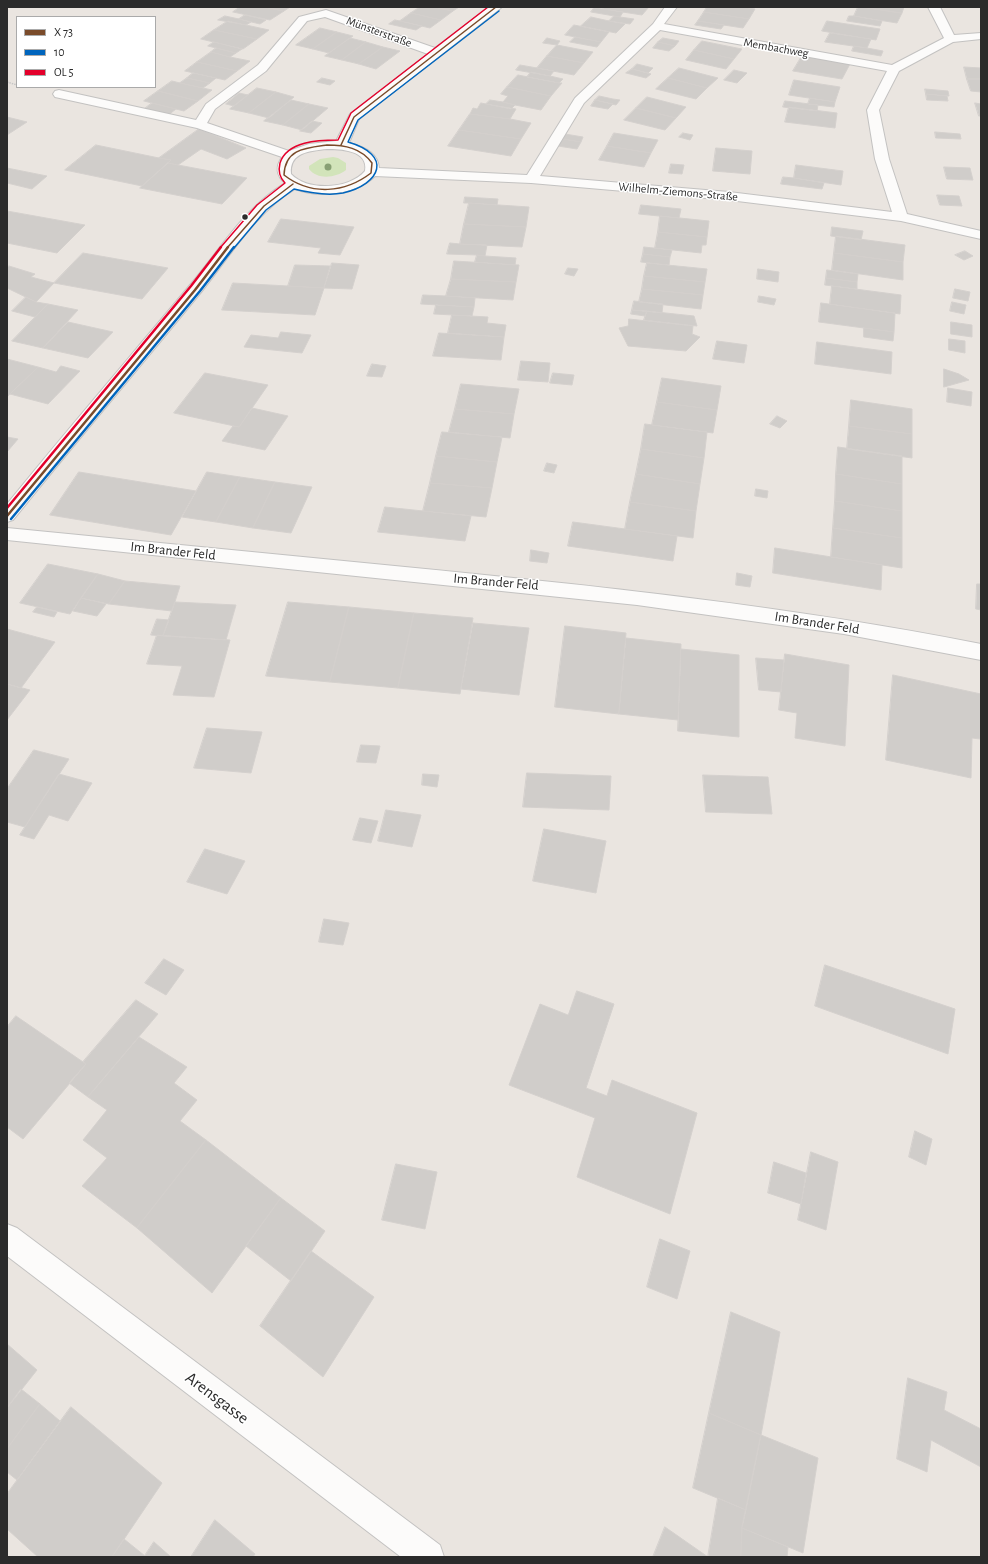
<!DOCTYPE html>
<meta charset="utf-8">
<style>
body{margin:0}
#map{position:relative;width:988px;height:1564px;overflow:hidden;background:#eae5e0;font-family:"Alegreya Sans",sans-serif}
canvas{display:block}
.frame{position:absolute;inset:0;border:8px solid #2b2b2b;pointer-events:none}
.legend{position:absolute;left:16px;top:16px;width:140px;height:72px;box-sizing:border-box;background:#fff;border:1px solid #aaa;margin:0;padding:5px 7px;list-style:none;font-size:12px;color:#2b2b2b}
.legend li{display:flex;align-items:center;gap:8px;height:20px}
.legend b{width:20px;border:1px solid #aaa}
</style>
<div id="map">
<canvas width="988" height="1564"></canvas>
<div class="frame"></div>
<ul class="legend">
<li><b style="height:5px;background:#7a4b2a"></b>X 73</li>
<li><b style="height:5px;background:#0065bd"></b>10</li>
<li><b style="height:5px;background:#e4002b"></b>OL 5</li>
</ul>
</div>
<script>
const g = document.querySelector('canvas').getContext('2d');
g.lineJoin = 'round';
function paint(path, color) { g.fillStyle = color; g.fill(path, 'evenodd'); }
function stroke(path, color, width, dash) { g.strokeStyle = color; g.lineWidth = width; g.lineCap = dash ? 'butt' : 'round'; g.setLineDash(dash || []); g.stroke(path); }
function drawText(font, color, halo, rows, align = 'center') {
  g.font = font + ' "Alegreya Sans",sans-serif'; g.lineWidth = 3; g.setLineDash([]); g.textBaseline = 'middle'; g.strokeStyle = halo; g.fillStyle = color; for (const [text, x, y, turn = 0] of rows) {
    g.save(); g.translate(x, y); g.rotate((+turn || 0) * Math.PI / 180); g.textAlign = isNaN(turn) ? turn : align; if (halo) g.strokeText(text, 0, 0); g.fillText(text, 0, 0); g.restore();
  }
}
const green = new Path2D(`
 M333 157 338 158 346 163V170C336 178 317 180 309 169V166L320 159Z`);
const building = new Path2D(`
 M240 7H265L284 11 270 20 233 12Z
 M265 7H290L284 11Z
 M420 7H435L453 11 441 20 411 13Z
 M435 7H459L453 11Z
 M604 7H649L642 15 603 9Z
 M707 7H743L755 9 749 19 704 12Z
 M858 7H862L902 13 897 23 854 16Z
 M862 7H904L902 13Z
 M594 8 603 9 623 12 620 17 591 12Z
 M704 12 749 19 743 28 698 21Z
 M411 13 441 20 430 28 400 21Z
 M245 15 266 20 260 24 239 19Z
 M225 16 239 19 251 22 246 25 218 20Z
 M614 16 620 17 634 19 630 24 609 21Z
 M849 16H854L882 21 880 26 847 21Z
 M591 17 609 21 625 24 616 33 581 26Z
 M395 20 400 21 422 26 416 30 389 24Z
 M228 21 246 25 269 30 257 39 214 30Z
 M698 21 724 25 721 29 695 25Z
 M827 21 880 29 876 40 822 31Z
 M574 25 609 32 601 42 565 35Z
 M320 28 337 32 313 49 296 45Z
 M214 30 257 39 243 49 201 39Z
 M337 32 353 36 329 53 313 49Z
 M830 33 871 39 867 48 825 42Z
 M575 37 601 42 597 47 570 42Z
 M350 38 366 42 342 60 325 56Z
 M547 38 560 41 557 45 543 43Z
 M663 38 679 41 675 46 658 42Z
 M702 41 742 49 734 59 694 50Z
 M214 42 242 49 236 53 208 46Z
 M366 42 383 47 359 64 342 60Z
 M658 42 675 46 669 51 653 48Z
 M557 45 593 52 584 63 547 56Z
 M854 46 867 48 883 51 881 56 852 51Z
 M383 47 400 51 376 69 359 64Z
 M216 48 236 53 230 57 211 52Z
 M694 50 734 59 726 69 686 60Z
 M211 52 230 57 250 61 237 71 197 62Z
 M547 56 584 63 574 75 537 68Z
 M802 56 850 64 842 79 793 71Z
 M197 62 237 71 225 80 185 71Z
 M637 64 653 68 648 73 632 69Z
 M520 65 554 71 550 76 516 70Z
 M964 67 981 68V79H967Z
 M679 68 718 78 707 88 668 78Z
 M632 69 651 74 646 78 626 73Z
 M734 70 747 73 737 83 724 80Z
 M531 72 550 76 563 79 559 83 527 77Z
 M193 73 216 78 210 83 187 78Z
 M518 75 559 83H562L551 96 507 87Z
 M187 78 210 83 203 88 180 83Z
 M322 78 335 81 330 85 317 82Z
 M668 78 707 88 696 99 656 89Z
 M967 79H981V92L971 91Z
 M794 80 840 87 835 102 789 95Z
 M172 81 180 83 212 90 198 101 158 91Z
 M507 87 551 96 541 110 515 105 503 102 508 96 501 94Z
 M257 88 276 92 249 113 230 109Z
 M925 89 948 91 949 96 926 94Z
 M158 91 198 101 184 111 144 101Z
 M276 92 294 97 269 118 249 113Z
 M239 93 248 95 234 106 226 104Z
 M926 94 947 96 948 101 927 100Z
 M599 96 613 99 620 100 616 105 595 100Z
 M647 97 686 107 676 118 636 108Z
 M810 98 835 102 834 107 808 104Z
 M291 100 309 104 283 125 264 121Z
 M490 100 503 102 515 105 511 109 486 104Z
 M595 100 613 104 608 109 591 106Z
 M785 101 818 105 817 111 783 107Z
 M152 103 176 109 167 116 143 110Z
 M481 103 486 104 516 109 510 119 470 114 473 108 477 109Z
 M975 103 981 104V116H979Z
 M309 104 328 108 302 130 283 125Z
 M789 107 837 113 835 128 785 122Z
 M636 108 676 118 665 130 624 120Z
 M470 114 510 119 531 123 521 139 459 130Z
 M7 117 27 122 7 135Z
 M312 121 322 123 311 133 300 131Z
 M199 129 246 148 227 159 201 149 178 165 168 163 171 160 159 158Z
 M459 130 521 139 511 156 448 146Z
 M935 132 960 134 961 139 936 138Z
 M614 133 658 140 651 153 607 146Z
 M683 133 693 135 690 140 679 137Z
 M565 134 583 137 581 142 563 139Z
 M563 139 581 142 577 149 558 146Z
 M96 145 159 158 171 160 142 186 65 170Z
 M607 146 651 153 644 167 599 160Z
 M716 148 752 151 750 174 713 171Z
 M168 163 178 165 247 178 222 204 140 188Z
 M671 164 684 165 682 174 669 173Z
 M796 165 843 171 841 185 794 178Z
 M944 167 970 168 973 180 947 179Z
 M7 168 47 176 32 189 7 183Z
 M783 177 794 178 824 183 822 189 781 184Z
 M937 195 959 196 962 206 940 205Z
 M465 197 498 199 497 205 469 203H464Z
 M469 203 529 207 526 227 464 224Z
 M641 205 681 209 679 218 639 214Z
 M7 211 85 225 57 253 7 243Z
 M660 216 709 221 707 237 658 232Z
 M281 219 354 227 340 255 318 253 321 248 268 242Z
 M464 224 526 227 522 247 460 244Z
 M832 227 863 231 861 240 831 236Z
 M658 232 707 237 706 245H702L701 253 655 248Z
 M836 236 905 245 903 262 834 253Z
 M450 243 460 244 487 245 485 256 477 255 447 254Z
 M644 247 672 250 670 257 643 254Z
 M965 251 973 256 964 260 955 255Z
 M83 253 168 268 142 299 54 283Z
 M834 253 903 262V280L832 270Z
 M643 254 670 257 669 265 641 262Z
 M477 255 485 256 516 258 515 265 475 262Z
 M454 261 519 265 516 282 451 279Z
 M332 263 359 265 352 289 324 288Z
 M647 263 707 269 705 282 644 276Z
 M295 265 330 266 324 288 288 286Z
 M9 266 35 274 31 277 54 283 36 302 7 288V268Z
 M568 268 578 269 574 276 565 274Z
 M758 269 779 272 778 282 757 279Z
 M827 270 858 274 857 282 826 278Z
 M644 276 705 282 703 295 642 289Z
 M826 278 857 282V289L825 285Z
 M451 279 516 282 513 300 446 296Z
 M233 283 288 286 324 288 315 315 222 310Z
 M832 286 901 295 900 314 830 304Z
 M642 289 703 295 701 309 639 302Z
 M955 289 970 292 968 301 953 298Z
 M423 295 446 296 475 298 474 307 421 304Z
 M759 296 776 299 774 305 758 302Z
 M26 297 36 302 48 304 35 317 12 311Z
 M634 301 663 304 662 313 632 310Z
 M952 302 966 305 964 314 950 311Z
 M821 303 895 313 894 332 819 322Z
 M48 304 78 310 43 348 12 341Z
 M436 305 474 307 472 316 434 314Z
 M632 310 647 311 645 316 631 314Z
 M647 311 694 316 697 326 644 320Z
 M452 315 488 317 487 323 506 325 504 337 448 333Z
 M629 319 693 326 692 334 700 337 686 351 628 346 619 328 628 326Z
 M68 322 113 332 88 358 43 348Z
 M951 322 972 325V337L951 334Z
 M864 328 894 332 893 341 864 337Z
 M281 332 311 335 302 353 244 347 251 335 278 338Z
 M439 333 504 337 501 360 433 356Z
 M949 339 965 341V353L949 350Z
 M717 341 747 345 744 363 713 359Z
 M817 342 892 352 891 374 815 364Z
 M7 359 38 367 7 397Z
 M521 361 550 363 548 382 518 380Z
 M372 364 386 366 382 377 367 376Z
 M61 366 80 371 48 404 10 394 38 367 56 372Z
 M944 369 959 374 969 380 944 387Z
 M205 373 268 385 239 427 174 413Z
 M553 373 574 375 572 385 550 383Z
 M662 378 721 386 717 410 657 402Z
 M461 384 519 389 514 414 455 409Z
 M948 388 972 392 971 406 947 402Z
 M851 400 912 409V434L849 426Z
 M657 402 717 410 713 433 652 425Z
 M252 408 288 416 265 450 222 441 233 426 239 427Z
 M455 409 514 414 510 438 449 432Z
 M777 416 787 421 780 428 770 424Z
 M645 424 707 432 704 458 641 449Z
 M849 426 912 434V458L847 449Z
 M442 432 502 437 497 462 436 456Z
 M7 437 18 439 7 452Z
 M838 447 902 456V484L836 474Z
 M641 449 704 458 700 484 636 474Z
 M436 456 497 462 492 488 430 483Z
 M547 463 557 465 554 473 544 471Z
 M79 472 196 491 171 535 50 515Z
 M207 472 240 477 216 522 182 517Z
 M636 474 700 484 696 511 630 502Z
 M836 474 902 484V511L835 501Z
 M240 477 275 482 253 528 216 522Z
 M275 482 312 487 291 533 253 528Z
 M430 483 492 488 486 517 423 511Z
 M756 489 768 491 767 498 755 496Z
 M835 501 902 511V538L833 528Z
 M630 502 696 511 693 538 625 529Z
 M385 507 471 516 465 541 378 532Z
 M573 522 677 536 673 561 568 546Z
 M833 528 902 538V568L831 557Z
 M775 548 882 565 881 590 773 573Z
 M531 550 549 553 547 563 530 561Z
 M48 564 98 574 70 614 20 603Z
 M737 573 752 576 750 587 736 585Z
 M98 574 125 581 109 604 81 598Z
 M125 581 180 586 172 611 109 604Z
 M977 584H981V610L976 609Z
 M81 598 106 604 97 616 73 611Z
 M175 602 236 605 226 640 163 636Z
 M288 602 349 607 330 682 266 676Z
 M37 607 57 612 54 617 33 612Z
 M349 607 414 613 398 688 330 682Z
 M414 613 473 618 460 694 398 688Z
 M157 619 169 620 163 636 151 635Z
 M473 623 529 628 519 695 461 689Z
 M565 626 626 633 619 714 555 707Z
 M7 629 55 642 21 688 7 684Z
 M157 635 230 640 214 697 173 695 182 666 147 664Z
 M626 638 681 644 678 720 619 714Z
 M681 649 739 655V737L678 731Z
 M785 654 849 665 845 746 795 738 797 713 779 710Z
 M756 658 784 660 781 692 759 690Z
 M893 675 981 694 980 739 972 738 971 778 886 760Z
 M7 684 30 690 7 720Z
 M207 728 262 732 251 773 194 768Z
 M361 745 380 746 376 763 357 762Z
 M34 750 69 759 25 827 7 822V789Z
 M527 773 611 776 609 810 523 807Z
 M59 774 92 783 68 821 49 815 34 839 20 835Z
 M423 774 439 775 437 787 422 785Z
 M703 775 768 777 772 814 706 812Z
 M386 810 421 815 412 847 378 841Z
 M360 818 378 821 371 843 353 840Z
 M544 829 606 841 596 893 533 881Z
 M205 849 245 861 227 894 187 882Z
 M324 919 349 923 343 945 319 942Z
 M164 959 184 970 166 995 145 983Z
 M825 965 955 1009 948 1054 815 1006Z
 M577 991 614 1004 586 1088 607 1096 612 1080 697 1113 670 1214 577 1177 595 1118 509 1085 540 1004 568 1015Z
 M136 1000 158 1014 88 1097 69 1083 86 1064 83 1062Z
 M16 1016 86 1064 23 1139 7 1127V1027Z
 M139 1037 187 1067 174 1083 197 1100 180 1121 206 1140 137 1228 82 1186 107 1158 83 1140 107 1110 88 1097Z
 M915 1131 932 1139 926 1165 909 1157Z
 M206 1140 281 1198 212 1293 137 1228Z
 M811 1152 838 1162 826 1230 798 1220Z
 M774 1162 806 1173 801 1204 768 1193Z
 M396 1164 437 1172 425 1229 382 1220Z
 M281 1198 325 1231 291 1281 246 1246Z
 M660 1239 690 1251 677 1299 647 1287Z
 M311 1251 374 1297 323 1377 260 1326Z
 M731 1312 780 1332 761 1435 709 1413Z
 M7 1344 37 1370 7 1408Z
 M908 1378 947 1392 944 1410 981 1429V1467L931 1440 927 1472 897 1459Z
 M21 1389 40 1404 7 1449V1408Z
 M40 1404 60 1421 17 1480 7 1472V1449Z
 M71 1407 162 1483 112 1557H38L7 1529V1494Z
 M709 1413 761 1435 746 1510 693 1488Z
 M761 1435 818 1458 803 1553 742 1528Z
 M718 1498 746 1510 742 1528 741 1557H708Z
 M215 1520 255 1554 253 1557H191Z
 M665 1527 708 1557H653Z
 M742 1528 788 1547 787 1557H741Z
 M124 1539 145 1556 144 1557H112Z
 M154 1542 171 1557H144Z`);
const path = new Path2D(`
 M7 82 17 85`);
const minor = new Path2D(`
 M489 7H502L359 119 349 143C362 146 378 152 379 168L527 175 575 98 653 24 665 7H677L664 24 892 65 944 38 928 7H940L954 35 981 33V39L953 42 899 71 879 110 889 159 907 214 981 231V239L901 221 729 200 531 183 375 176C356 195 319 198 295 189 254 214 231 255 202 291 139 368 75 443 13 520L7 522V504C67 430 129 358 190 285 220 250 244 208 285 183 276 175 275 167 282 157L197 128 55 97 53 94 55 91 59 90 196 120 206 104 258 65 299 17 326 10 435 48ZM325 17 428 54 350 114 336 141 309 144 289 151 207 123 215 109 266 71 307 21ZM660 30 887 71 867 110 875 159 892 212 729 192 540 176 584 103ZM327 149C340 149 369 150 365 171 350 189 308 192 291 174 289 152 310 151 327 149Z
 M7 528C140 541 272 554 405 567 598 586 790 606 981 644V660L844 634 637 605 7 540Z
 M7 1224 17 1228 440 1545 444 1557H401L7 1256Z`);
const bus1Far1 = new Path2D(`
 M327 145C345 145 361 148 372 163L371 173C345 193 311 196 284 175 285 149 305 148 327 145Z
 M341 145 354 117 496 7
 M227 248 264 206 293 184`);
const bus1 = new Path2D(`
 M7 516 195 290 228 247`);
const bus2Far1 = new Path2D(`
 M234 248 266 210 294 189C310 193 327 196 343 193 381 184 393 155 348 142L358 120 499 11`);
const bus2 = new Path2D(`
 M11 519 200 291 234 247`);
const bus3Far1 = new Path2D(`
 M220 248 257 205 285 183C279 177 278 171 280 163 287 141 319 140 338 140L351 113 488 7`);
const bus3 = new Path2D(`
 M7 508 191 286 221 247`);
const trees = [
 [328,167]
];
const markers = [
 [245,217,3.5,"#2b2b2b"]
];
const farStreetnames = [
 ["Münsterstraße",379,32,20],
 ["Membachweg",776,48,10],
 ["Wilhelm-Ziemons-Straße",678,192,5]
];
const streetNames = [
 ["Im Brander Feld",173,551,6],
 ["Im Brander Feld",496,582,5],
 ["Im Brander Feld",817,623,9]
];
const nearStreetnames = [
 ["Arensgasse",217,1398,37]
];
paint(green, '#d2e4ba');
paint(building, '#d0cdca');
stroke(building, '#d4d0cd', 1);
stroke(minor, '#c3c2c1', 2);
stroke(path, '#c6c6c6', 1.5, [1.5, 1]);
paint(minor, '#fcfbfa');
stroke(bus1Far1, '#7a4b2a', 1.5);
stroke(bus1, '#7a4b2a', 2.5);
stroke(bus2Far1, '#0065bd', 1.5);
stroke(bus2, '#0065bd', 2.5);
stroke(bus3Far1, '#e4002b', 1.5);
stroke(bus3, '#e4002b', 2.5);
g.fillStyle = '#88a074';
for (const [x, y] of trees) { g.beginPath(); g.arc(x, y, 3.5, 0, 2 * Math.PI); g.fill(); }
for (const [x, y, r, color] of markers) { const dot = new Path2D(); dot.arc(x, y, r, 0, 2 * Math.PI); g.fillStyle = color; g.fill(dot); stroke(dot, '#fff', 1.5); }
drawText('12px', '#2b2b2b', '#fff', farStreetnames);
drawText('14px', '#2b2b2b', '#fff', streetNames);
drawText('17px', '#2b2b2b', '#fff', nearStreetnames);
</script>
